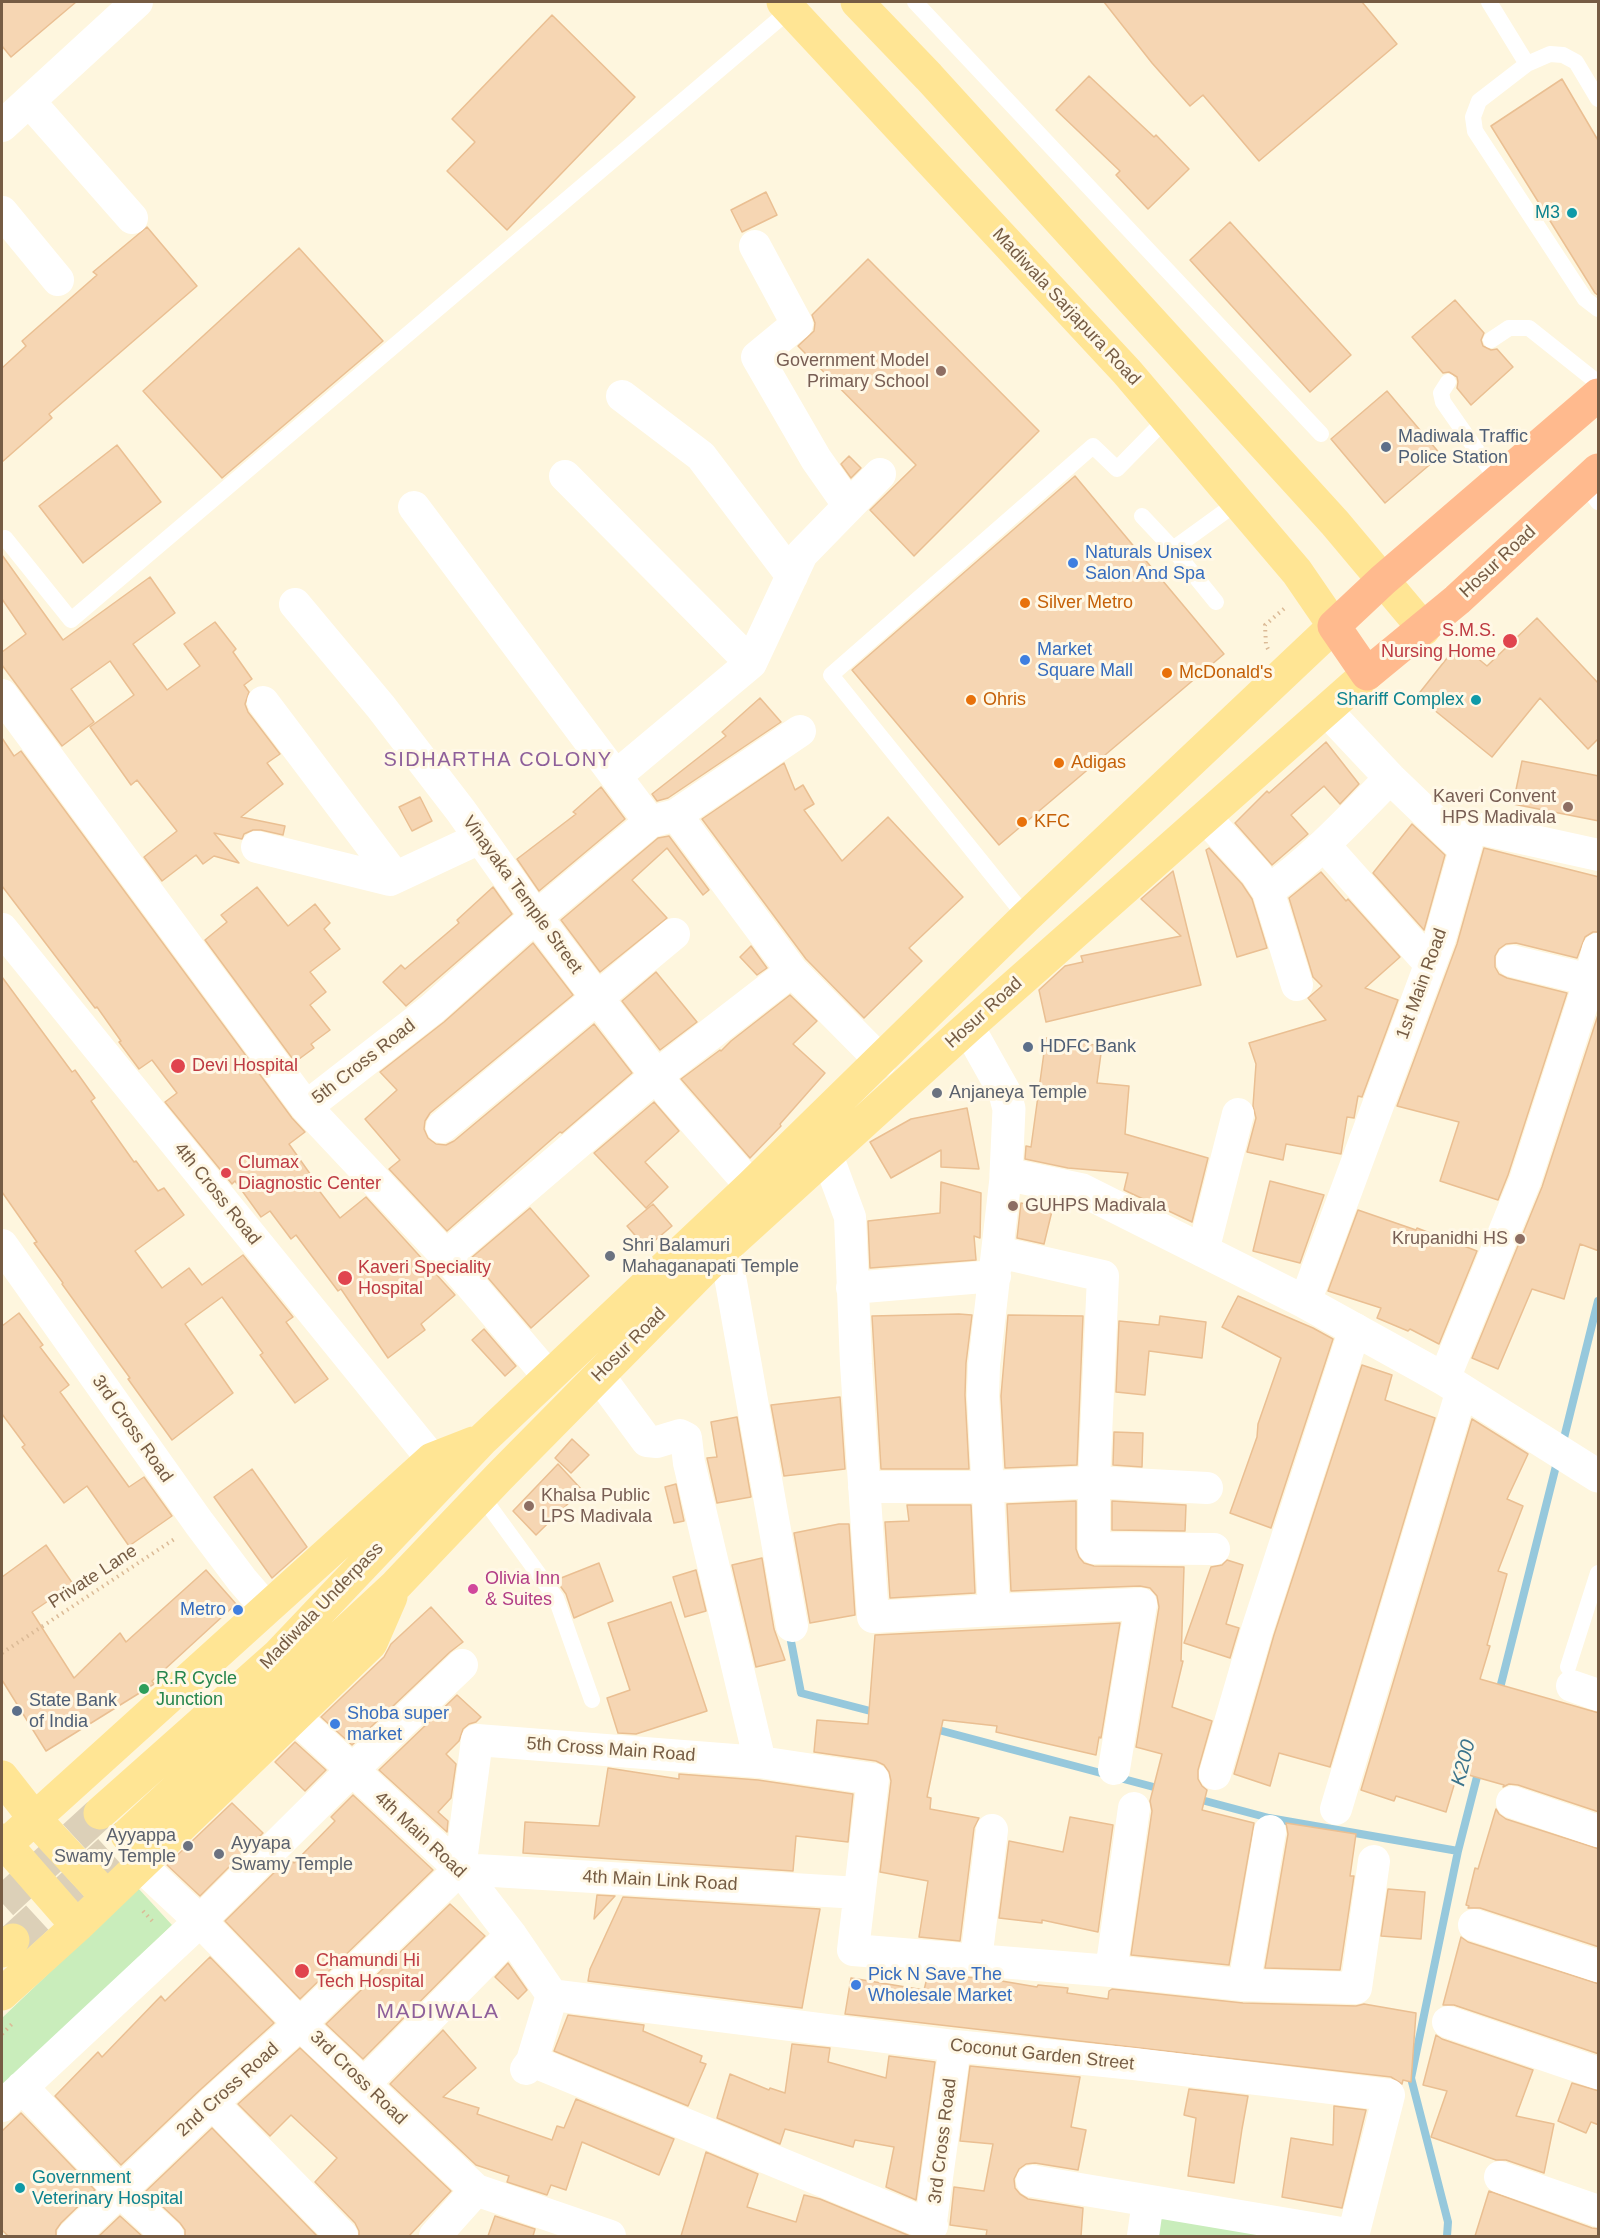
<!DOCTYPE html>
<style>
body{margin:0}
#map{position:relative;width:1600px;height:2238px;overflow:hidden;background:#fef6de;font-family:Arial,sans-serif}
canvas{display:block}
.frame{position:absolute;inset:0;border:3px solid #765c44;pointer-events:none}
</style>
<div id="map">
<canvas width="1600" height="2238"></canvas>
<div class="frame"></div>
</div>
<script>
const g = document.querySelector('canvas').getContext('2d');
g.lineJoin = 'round';
function paint(path, color) { g.fillStyle = color; g.fill(path, 'evenodd'); }
function stroke(path, color, width, dash) { g.strokeStyle = color; g.lineWidth = width; g.lineCap = dash ? 'butt' : 'round'; g.setLineDash(dash || []); g.stroke(path); }
function drawText(font, color, halo, rows, align = 'center') {
  g.font = font + ' Arial,sans-serif'; g.lineWidth = 6; g.setLineDash([]); g.textBaseline = 'middle'; g.strokeStyle = halo; g.fillStyle = color; for (const [text, x, y, turn = 0] of rows) {
    g.save(); g.translate(x, y); g.rotate((+turn || 0) * Math.PI / 180); g.textAlign = isNaN(turn) ? turn : align; if (halo) g.strokeText(text, 0, 0); g.fillText(text, 0, 0); g.restore();
  }
}
const green = new Path2D(`
 M138 1888 172 1925 2 2088V2018Z
 M1158 2212 1298 2236H1154Z`);
const stream = new Path2D(`
 M1562 1446 1598 1301
 M789 1631 801 1693 878 1713
 M1498 1696 1558 1458
 M931 1728 1165 1790
 M1194 1798 1269 1818 1458 1851
 M1447 2236 1448 2222 1411 2078 1458 1851 1479 1769`);
const building = new Path2D(`
 M2 2H76L11 57 2 46Z
 M1104 2H1362L1397 44 1259 161 1203 95 1190 106 1152 63Z
 M552 15 635 97 507 230 447 171 475 142 452 119Z
 M1089 76 1154 137 1156 135 1189 169 1148 209 1116 175 1120 171 1056 110Z
 M1562 79 1599 142V296L1595 293 1491 126Z
 M766 192 777 215 742 232 731 210Z
 M1230 222 1351 355 1310 392 1190 260Z
 M147 227 197 286 49 414 52 418 2 462V368L26 346 22 341 97 275 93 272Z
 M299 248 383 341 222 478 143 391Z
 M868 259 1039 431 914 556 870 510 916 465 798 346 814 331 815 323 812 315Z
 M1455 300 1484 333 1481 340 1483 346 1491 350 1497 349 1513 367 1471 405 1457 388 1458 382 1457 377 1449 372 1443 373 1412 337Z
 M1387 391 1441 455 1385 503 1331 439Z
 M117 445 161 502 83 563 39 506Z
 M849 456 861 468 851 478 841 464Z
 M1075 476 1224 654 999 845 852 670Z
 M2 555 63 640 150 577 175 613 133 644 167 690 200 666 184 644 215 622 236 649 233 652 252 679 244 685 249 692 245 704 248 712 280 754 267 763 283 784 241 817 285 826 283 835 261 830H253L244 834 242 839 214 833 239 863 214 856 203 864 196 855 162 881 144 857 177 831 137 780 131 785 90 727 134 695 110 661 71 689 94 722 62 746 2 665V652L26 634 2 599Z
 M1537 618 1599 684V738L1588 749 1540 698 1492 757 1417 696 1459 643 1487 666Z
 M760 698 781 722 668 798 657 801 652 794 726 736 722 732Z
 M2 738 14 756 21 751 292 1118 305 1132 289 1144 313 1178 311 1180 340 1218 366 1197 455 1295 421 1324 425 1330 388 1358 341 1289 338 1291 296 1235 291 1239 270 1211 261 1217 235 1181 232 1184 165 1102 177 1093 152 1060 139 1069 119 1042 121 1041 97 1007 95 1008 2 886Z
 M1326 742 1359 784 1340 804 1324 786 1291 815 1308 834 1272 865 1235 823 1267 791 1269 793Z
 M1522 761 1599 776V821L1513 804Z
 M784 763 795 790 803 785 814 804 804 810 842 861 888 817 963 897 909 948 922 961 864 1018 806 959 702 819Z
 M601 787 625 819 539 891 517 859 576 814 573 812Z
 M420 797 432 821 412 831 399 807Z
 M1412 824 1445 855 1424 930 1373 873Z
 M669 836 709 890 703 895 667 848 632 880 667 918 600 972 561 920 658 838Z
 M1209 848 1242 884 1252 899 1267 948 1237 957 1206 850Z
 M1484 848 1599 877V932H1593L1585 937 1577 958 1516 943 1506 944 1499 949 1495 956V967L1499 974 1507 978 1567 993 1508 1175 1498 1200 1440 1181 1459 1122 1397 1106 1457 944Z
 M1173 871 1201 985 1046 1022 1039 990 1065 966 1083 962 1081 956 1181 936 1141 899Z
 M1321 872 1346 901 1348 899 1400 957 1365 988 1398 1000 1362 1097 1358 1096 1354 1118 1347 1117 1341 1154 1286 1144 1283 1160 1247 1152 1256 1118 1253 1106 1256 1064 1249 1043 1326 1020 1308 998 1322 986 1313 977 1289 898Z
 M257 887 288 926 315 904 330 923 324 929 340 949 310 972 326 992 310 1005 330 1030 311 1044 314 1048 295 1062 205 940 227 922 221 915Z
 M493 887 512 914 406 1006 383 982 401 965 405 969 459 923 457 920Z
 M533 943 573 995 430 1113 425 1121 424 1129 428 1138 436 1144 446 1145 454 1141 594 1024 632 1073 562 1133 560 1132 447 1231 389 1169 400 1160 365 1119 397 1090 380 1072 444 1022Z
 M751 946 767 968 757 975 740 957Z
 M656 972 697 1022 660 1050 622 1001Z
 M2 977 72 1072 75 1070 95 1098 91 1101 134 1162 136 1161 158 1191 164 1188 184 1215 135 1251 162 1288 189 1268 202 1285 243 1255 293 1317 286 1322 328 1379 295 1403 260 1355 263 1353 222 1297 185 1324 233 1393 172 1440 128 1379 130 1378 62 1284 63 1283 34 1243 37 1242 2 1192Z
 M790 995 817 1021 793 1044 825 1073 780 1124 781 1126 750 1158 681 1079 720 1050 721 1051 731 1041Z
 M1599 1012V1251L1580 1244 1564 1299 1532 1289 1498 1369 1472 1358 1542 1187Z
 M1046 1038 1102 1046 1097 1083 1129 1086 1125 1134 1208 1158 1192 1222 1124 1190 1128 1173 1068 1168 1025 1159 1026 1146 1031 1147Z
 M654 1102 679 1131 645 1162 668 1187 646 1208 594 1153Z
 M967 1108 979 1169 941 1167V1150L891 1178 870 1142 911 1119Z
 M1270 1181 1324 1195 1300 1263 1253 1251Z
 M941 1182 981 1193 980 1238 974 1236 976 1260 870 1268 868 1221 940 1213Z
 M1021 1203 1052 1211 1044 1244 1017 1238Z
 M653 1204 672 1226 646 1248 627 1226Z
 M530 1208 589 1276 531 1328 471 1258Z
 M1358 1210 1416 1230 1417 1228 1477 1251 1439 1344 1410 1329 1408 1331 1377 1318 1381 1308 1328 1291Z
 M1238 1296 1313 1328 1333 1339 1271 1528 1230 1513 1257 1437 1258 1424 1281 1358 1222 1327Z
 M19 1313 43 1345 40 1347 69 1385 60 1392 129 1487 144 1477 172 1516 129 1546 87 1486 64 1503 22 1447 25 1445 2 1414V1326Z
 M959 1314 972 1315 966 1363 965 1395 969 1469H881L872 1316Z
 M1008 1315 1083 1316 1077 1465 1005 1468 1001 1396Z
 M1160 1316 1206 1322 1202 1358 1149 1351 1145 1395 1116 1392 1119 1321 1159 1325Z
 M484 1329 516 1366 505 1376 472 1340Z
 M1362 1365 1392 1375 1385 1400 1435 1418 1330 1767 1279 1753 1270 1786 1234 1774 1274 1635Z
 M840 1397 845 1469 784 1476 771 1405Z
 M737 1417 751 1497 717 1503 707 1458 717 1457 711 1422Z
 M1472 1419 1528 1454 1507 1499 1523 1506 1498 1571 1507 1574 1487 1645 1490 1646 1480 1679 1599 1713V1812L1518 1785 1509 1784 1503 1787 1504 1785 1458 1772 1446 1812 1396 1796 1394 1801 1361 1790Z
 M1114 1432 1143 1433 1142 1467 1113 1465Z
 M572 1439 589 1455 571 1473 555 1458Z
 M558 1464 582 1490 536 1535 513 1511Z
 M252 1469 307 1547 272 1578 214 1497Z
 M676 1484 684 1521 674 1523 665 1487Z
 M1076 1501V1549L1079 1557 1084 1563 1094 1566 1184 1567 1181 1661H1183L1172 1707 1212 1721 1198 1770V1779L1202 1786 1207 1790 1202 1810 1254 1823 1229 1965 1131 1955 1152 1811 1150 1801 1162 1754 1136 1747 1159 1607 1157 1596 1150 1588 1140 1586 1011 1591 1007 1504Z
 M1112 1501 1186 1505 1185 1531 1112 1530Z
 M907 1505H971L975 1593 890 1598 885 1522 909 1521Z
 M839 1524H849L855 1615 810 1623 794 1533Z
 M46 1545 73 1584 32 1612 74 1678 120 1633 126 1642 206 1570 236 1604 152 1681 154 1684 46 1751 2 1680V1577Z
 M762 1558 774 1629 785 1660 756 1667 732 1565Z
 M1227 1560 1243 1565 1226 1624 1239 1628 1230 1658 1184 1643 1211 1567 1222 1565Z
 M599 1563 613 1601 574 1618 566 1594 556 1580Z
 M696 1570 706 1611 685 1617 673 1577Z
 M671 1602 707 1711 636 1734 618 1733 607 1698 630 1690 608 1623Z
 M431 1607 463 1642 450 1652 352 1745 321 1717 384 1657 391 1644Z
 M1120 1623 1101 1738 1099 1737 1096 1755 996 1732 997 1726 943 1720 927 1797 931 1798 930 1809 979 1818 974 1828 960 1941 919 1937 928 1881 880 1872 891 1781 889 1772 884 1765 876 1761 814 1752 817 1720 868 1724 875 1635Z
 M457 1695 481 1717 476 1722 469 1724 463 1729 459 1741 446 1754 456 1764 451 1798 438 1812 448 1821 447 1832 379 1770Z
 M295 1742 326 1770 305 1791 275 1762Z
 M608 1768 679 1779V1774L758 1780 853 1794 848 1842 796 1836 793 1871 523 1853 525 1822 599 1826Z
 M353 1795 433 1870 300 1999 225 1921 289 1858 294 1863 335 1821 331 1817Z
 M232 1803 263 1833 200 1896 167 1865Z
 M1496 1809 1499 1814 1506 1819 1599 1849V1947L1480 1908H1468L1469 1906 1466 1905 1475 1868 1478 1869Z
 M1070 1817 1113 1825 1098 1932 1042 1920V1923L999 1918 1009 1841 1063 1852Z
 M1286 1823 1356 1834 1350 1876H1354L1340 1970 1265 1968 1288 1834Z
 M1388 1889 1425 1892 1421 1939 1381 1936Z
 M597 1895 615 1896 594 1919Z
 M623 1897 820 1909 802 2008 588 1981 590 1969Z
 M450 1904 485 1936 363 2059 326 2024Z
 M1461 1937 1468 1942 1599 1984V2054L1454 2005H1443Z
 M210 1957 274 2023 200 2090 121 2165 55 2096 98 2052 102 2057 161 1996 165 2001Z
 M508 1963 527 1990 518 1999 495 1977Z
 M928 1974 990 1979 1037 1987 1038 1985 1068 1988 1067 1993 1108 1999 1109 1991 1112 1989 1243 2003 1356 2006 1364 2004 1416 2013 1411 2082 1403 2080 1402 2084 1391 2077 845 2014 851 1978 924 1990Z
 M568 2015 644 2025 643 2031 702 2056 700 2062 706 2064 688 2106 554 2051Z
 M443 2030 476 2068 443 2097 479 2108 477 2114 552 2140 557 2126 564 2128 576 2099 674 2139 659 2175 582 2142 566 2190 551 2185 547 2195 507 2182 509 2176 476 2165 390 2084Z
 M1436 2035 1442 2039 1533 2070 1516 2116 1554 2124 1544 2173 1506 2160H1496L1431 2137 1447 2091 1423 2085Z
 M792 2044 830 2048 828 2062 886 2078 889 2056 935 2062 916 2200 886 2187 894 2147 855 2140 853 2147 785 2129 780 2144 717 2118 730 2074 769 2090 770 2088 785 2093Z
 M300 2048 451 2191 409 2236H359V2231L355 2223 315 2182 337 2158 291 2115 270 2136 238 2104Z
 M970 2066 1080 2077 1071 2127 1086 2130 1078 2170 1035 2163 1026 2164 1019 2169 1014 2179 1015 2188 1020 2194 1028 2199 1083 2208 1081 2236H986L987 2230 950 2225 954 2187 984 2191 993 2144 960 2141Z
 M1572 2083 1599 2091V2125L1591 2122 1586 2133 1558 2121Z
 M1189 2089 1248 2096 1242 2129 1234 2183 1188 2176 1196 2118 1184 2115Z
 M1334 2106 1366 2110 1342 2208 1282 2197 1291 2138 1333 2145Z
 M21 2113 95 2190 61 2223 56 2230V2236H8L2 2230V2131Z
 M212 2128 317 2236H185V2230L180 2223 146 2191Z
 M706 2152 758 2174 747 2207 796 2222 804 2195 820 2199 910 2236H681Z
 M1489 2191 1592 2228 1599 2229V2236H1475Z
 M120 2216 142 2236H99Z
 M495 2216 535 2229 533 2236H488Z`);
const primaryTunnel = new Path2D(`
 M2 1903 100 1813
 M13 1940 127 1835`);
const path = new Path2D(`
 M1268 649 1266 645 1265 625 1286 607
 M2 1653 176 1538
 M143 1911 155 1924
 M2 2034 14 2022`);
const lane = new Path2D(`
 M915 2 1321 434
 M1489 2 1527 64
 M1598 99 1576 62 1563 55 1550 54 1527 64 1479 101 1473 117 1475 131 1585 299 1598 309
 M1491 340 1509 328H1529L1598 383
 M1448 382 1441 393 1443 402 1498 481
 M1584 483 1598 502
 M1142 516 1173 549 1238 502
 M5 538 71 620 791 9
 M1173 549 1216 602
 M1026 917 831 675 1093 446 1117 469 1167 418
 M481 1495 556 1598 592 1700
 M1568 1667 1598 1573`);
const street = new Path2D(`
 M29 101 132 218
 M2 126 137 2
 M2 212 58 280
 M755 246 797 324 757 357 816 459 849 506
 M622 396 701 456 792 576
 M565 476 751 663
 M414 507 650 822
 M295 604 381 707 461 811 536 917 671 1095 751 1186
 M2 695 306 1107 432 1009 518 932 650 822 676 815 800 731
 M263 702 395 877
 M616 776 751 663 802 554 880 474
 M676 815 792 971 881 1061
 M1205 817 1256 873 1268 891 1297 985
 M1324 845 1430 964
 M257 847 390 880 480 838
 M1465 850 1471 827 1598 855
 M1268 891C1313 859 1351 818 1390 778
 M2 929 432 1459
 M1590 980 1598 949
 M306 1107 446 1256 549 1377
 M442 1127 674 934
 M827 1155 850 1217 856 1364 873 1617 994 1610 983 1396 984 1365 1006 1174
 M2 1245 199 1523 242 1580 267 1609
 M725 1248 792 1626
 M1203 1251 1238 1114
 M998 1252 1103 1276 1094 1482 1207 1488
 M446 1256 656 1076 792 971
 M852 1288 995 1276
 M1305 1302 1440 938 1465 850 1390 778 1326 710
 M599 1376 647 1441 657 1442 680 1435 686 1438 689 1463 760 1762
 M1444 1379 1525 1181 1590 980 1512 961
 M864 1487H988L1094 1482V1548L1214 1549
 M994 1610 1141 1604 1114 1769
 M1572 1686 1598 1695
 M295 1717 460 1869 511 1935 552 1995
 M1215 1774 1257 1630 1355 1329
 M1512 1802 1598 1831
 M1336 1809 1462 1390
 M140 1865 200 1921 300 2024 476 2190 610 2236
 M460 1869 477 1740 760 1762 873 1779 853 1950 1111 1971 1244 1985 1356 1988 1374 1861
 M460 1869 859 1893
 M1474 1925 1598 1966
 M976 1960 992 1830
 M1111 1971 1134 1808
 M1244 1985 1270 1831
 M552 1995 955 2046 1134 2064 1389 2095 1353 2236
 M1448 2022 1598 2073
 M532 2061 932 2226
 M526 2069 532 2061 552 1995
 M364 2084 511 1935
 M22 2087 120 2191 168 2236
 M212 2103 342 2236
 M2 2106 200 1921 351 1771 462 1665
 M1500 2177 1598 2211
 M1032 2181 1353 2235
 M73 2236 212 2103 300 2024 460 1869
 M435 2236 476 2190
 M929 2236 955 2046
 M1143 2236 1148 2201`);
const secondary = new Path2D(`
 M968 1027 1005 1093 1009 1109 1006 1174 1082 1190 1305 1302 1444 1379 1598 1476`);
const primary = new Path2D(`
 M857 2 929 77 1335 523 1424 629
 M2 1777 35 1819 107 1897
 M100 1813 278 1655 483 1439 751 1186 1026 917 1334 626 1297 572 1127 372 783 2
 M127 1835 396 1585 499 1477 725 1248 968 1027 1367 674
 M2 1840 77 1926
 M2 1848 432 1459 473 1443
 M2 1951 13 1940
 M2 1994 77 1926 371 1643 391 1597`);
const highway = new Path2D(`
 M1598 395 1383 580 1334 626 1367 674 1457 600 1598 470`);
const markers = [
 [1572,213,6,"#0f9aa8"],
 [941,371,6,"#8d6e63"],
 [1386,447,6,"#5c6f8a"],
 [1073,563,6,"#3f7fe0"],
 [1025,603,6,"#e8710a"],
 [1510,641,8,"#e0444e"],
 [1025,660,6,"#3f7fe0"],
 [1167,673,6,"#e8710a"],
 [971,700,6,"#e8710a"],
 [1476,700,6,"#0f9aa8"],
 [1059,763,6,"#e8710a"],
 [1568,807,6,"#8d6e63"],
 [1022,822,6,"#e8710a"],
 [1028,1047,6,"#5c6f8a"],
 [178,1066,8,"#e0444e"],
 [937,1093,6,"#6b7280"],
 [226,1173,6,"#e0444e"],
 [1013,1206,6,"#8d6e63"],
 [1520,1239,6,"#8d6e63"],
 [610,1256,6,"#6b7280"],
 [345,1278,8,"#e0444e"],
 [529,1506,6,"#8d6e63"],
 [473,1589,6,"#d1479c"],
 [238,1610,6,"#3f7fe0"],
 [144,1689,6,"#2e9e5b"],
 [17,1711,6,"#5c6f8a"],
 [335,1724,6,"#3f7fe0"],
 [188,1846,6,"#6b7280"],
 [219,1854,6,"#6b7280"],
 [302,1971,8,"#e0444e"],
 [856,1985,6,"#3f7fe0"],
 [20,2188,6,"#0f9aa8"]
];
const cultureNames = [
 ["M3",1560,213],
 ["Shariff Complex",1464,700],
 ["Government",32,2178,"left"],
 ["Veterinary Hospital",32,2199,"left"]
];
const streetNames = [
 ["Madiwala Sarjapura Road",1066,307,47],
 ["Hosur Road",1498,562,-43],
 ["Vinayaka Temple Street",522,895,54],
 ["1st Main Road",1422,984,-70],
 ["Hosur Road",984,1013,-42],
 ["5th Cross Road",364,1062,-38],
 ["4th Cross Road",217,1194,51],
 ["Hosur Road",629,1345,-45],
 ["3rd Cross Road",132,1429,55],
 ["Private Lane",93,1577,-33],
 ["Madiwala Underpass",322,1606,-46],
 ["5th Cross Main Road",611,1750,4],
 ["4th Main Road",420,1835,43],
 ["4th Main Link Road",660,1881,3],
 ["Coconut Garden Street",1042,2055,6],
 ["3rd Cross Road",358,2078,44],
 ["2nd Cross Road",228,2090,-42],
 ["3rd Cross Road",943,2141,-83]
];
const educationNames = [
 ["Government Model",929,361],
 ["Primary School",929,382],
 ["Kaveri Convent",1556,797],
 ["HPS Madivala",1556,818],
 ["GUHPS Madivala",1025,1206,"left"],
 ["Krupanidhi HS",1508,1239],
 ["Khalsa Public",541,1496,"left"],
 ["LPS Madivala",541,1517,"left"]
];
const serviceNames = [
 ["Madiwala Traffic",1398,437],
 ["Police Station",1398,458],
 ["HDFC Bank",1040,1047],
 ["State Bank",29,1701],
 ["of India",29,1722]
];
const shopNames = [
 ["Naturals Unisex",1085,553],
 ["Salon And Spa",1085,574],
 ["Market",1037,650],
 ["Square Mall",1037,671],
 ["Metro",226,1610,"right"],
 ["Shoba super",347,1714],
 ["market",347,1735],
 ["Pick N Save The",868,1975],
 ["Wholesale Market",868,1996]
];
const foodNames = [
 ["Silver Metro",1037,603],
 ["McDonald's",1179,673],
 ["Ohris",983,700],
 ["Adigas",1071,763],
 ["KFC",1034,822]
];
const healthNames = [
 ["S.M.S.",1496,631,"right"],
 ["Nursing Home",1496,652,"right"],
 ["Devi Hospital",192,1066],
 ["Clumax",238,1163],
 ["Diagnostic Center",238,1184],
 ["Kaveri Speciality",358,1268],
 ["Hospital",358,1289],
 ["Chamundi Hi",316,1961],
 ["Tech Hospital",316,1982]
];
const worshipNames = [
 ["Anjaneya Temple",949,1093],
 ["Shri Balamuri",622,1246],
 ["Mahaganapati Temple",622,1267],
 ["Ayyappa",176,1836,"right"],
 ["Swamy Temple",176,1857,"right"],
 ["Ayyapa",231,1844],
 ["Swamy Temple",231,1865]
];
const hotelNames = [
 ["Olivia Inn",485,1579],
 ["& Suites",485,1600]
];
const leisureNames = [
 ["R.R Cycle",156,1679],
 ["Junction",156,1700]
];
const neighbourhoodNames = [
 ["SIDHARTHA COLONY",498,760]
];
const waterNames = [
 ["K200",1464,1763,-76]
];
const quarterNames = [
 ["MADIWALA",438,2012]
];
paint(green, '#c9edbb');
stroke(stream, '#96c8dc', 8);
paint(building, '#f6d6b3');
stroke(building, '#eabf92', 1.5);
stroke(primaryTunnel, '#dcd0b8', 33, [33, 16]);
stroke(path, '#dbba96', 4, [1.5, 4.5]);
stroke(lane, '#fff', 16);
stroke(street, '#fff', 32);
stroke(secondary, '#fff', 33);
stroke(primary, '#ffe594', 33);
stroke(highway, '#ffba8e', 33);
for (const [x, y, r, color] of markers) { const dot = new Path2D(); dot.arc(x, y, r, 0, 2 * Math.PI); g.fillStyle = color; g.fill(dot); stroke(dot, '#fff8e6', 2); }
drawText('18px', '#0d838f', '#fff8e6', cultureNames, 'right');
drawText('18px', '#765c44', '#fff8e6', streetNames);
drawText('18px', '#785e54', '#fff8e6', educationNames, 'right');
drawText('18px', '#4e5e75', '#fff8e6', serviceNames, 'left');
drawText('18px', '#366cbe', '#fff8e6', shopNames, 'left');
drawText('18px', '#c56008', '#fff8e6', foodNames, 'left');
drawText('18px', '#be3a42', '#fff8e6', healthNames, 'left');
drawText('18px', '#5b616d', '#fff8e6', worshipNames, 'left');
drawText('18px', '#b23c85', '#fff8e6', hotelNames, 'left');
drawText('18px', '#27864d', '#fff8e6', leisureNames, 'left');
g.letterSpacing = '1.5px';
drawText('20px', '#8e5f9a', '#fff8e6', neighbourhoodNames);
g.letterSpacing = '0px';
drawText('italic 20px', '#3c748c', '#fff8e6', waterNames);
g.letterSpacing = '1.5px';
drawText('21px', '#8e5f9a', '#fff8e6', quarterNames);
g.letterSpacing = '0px';
</script>
